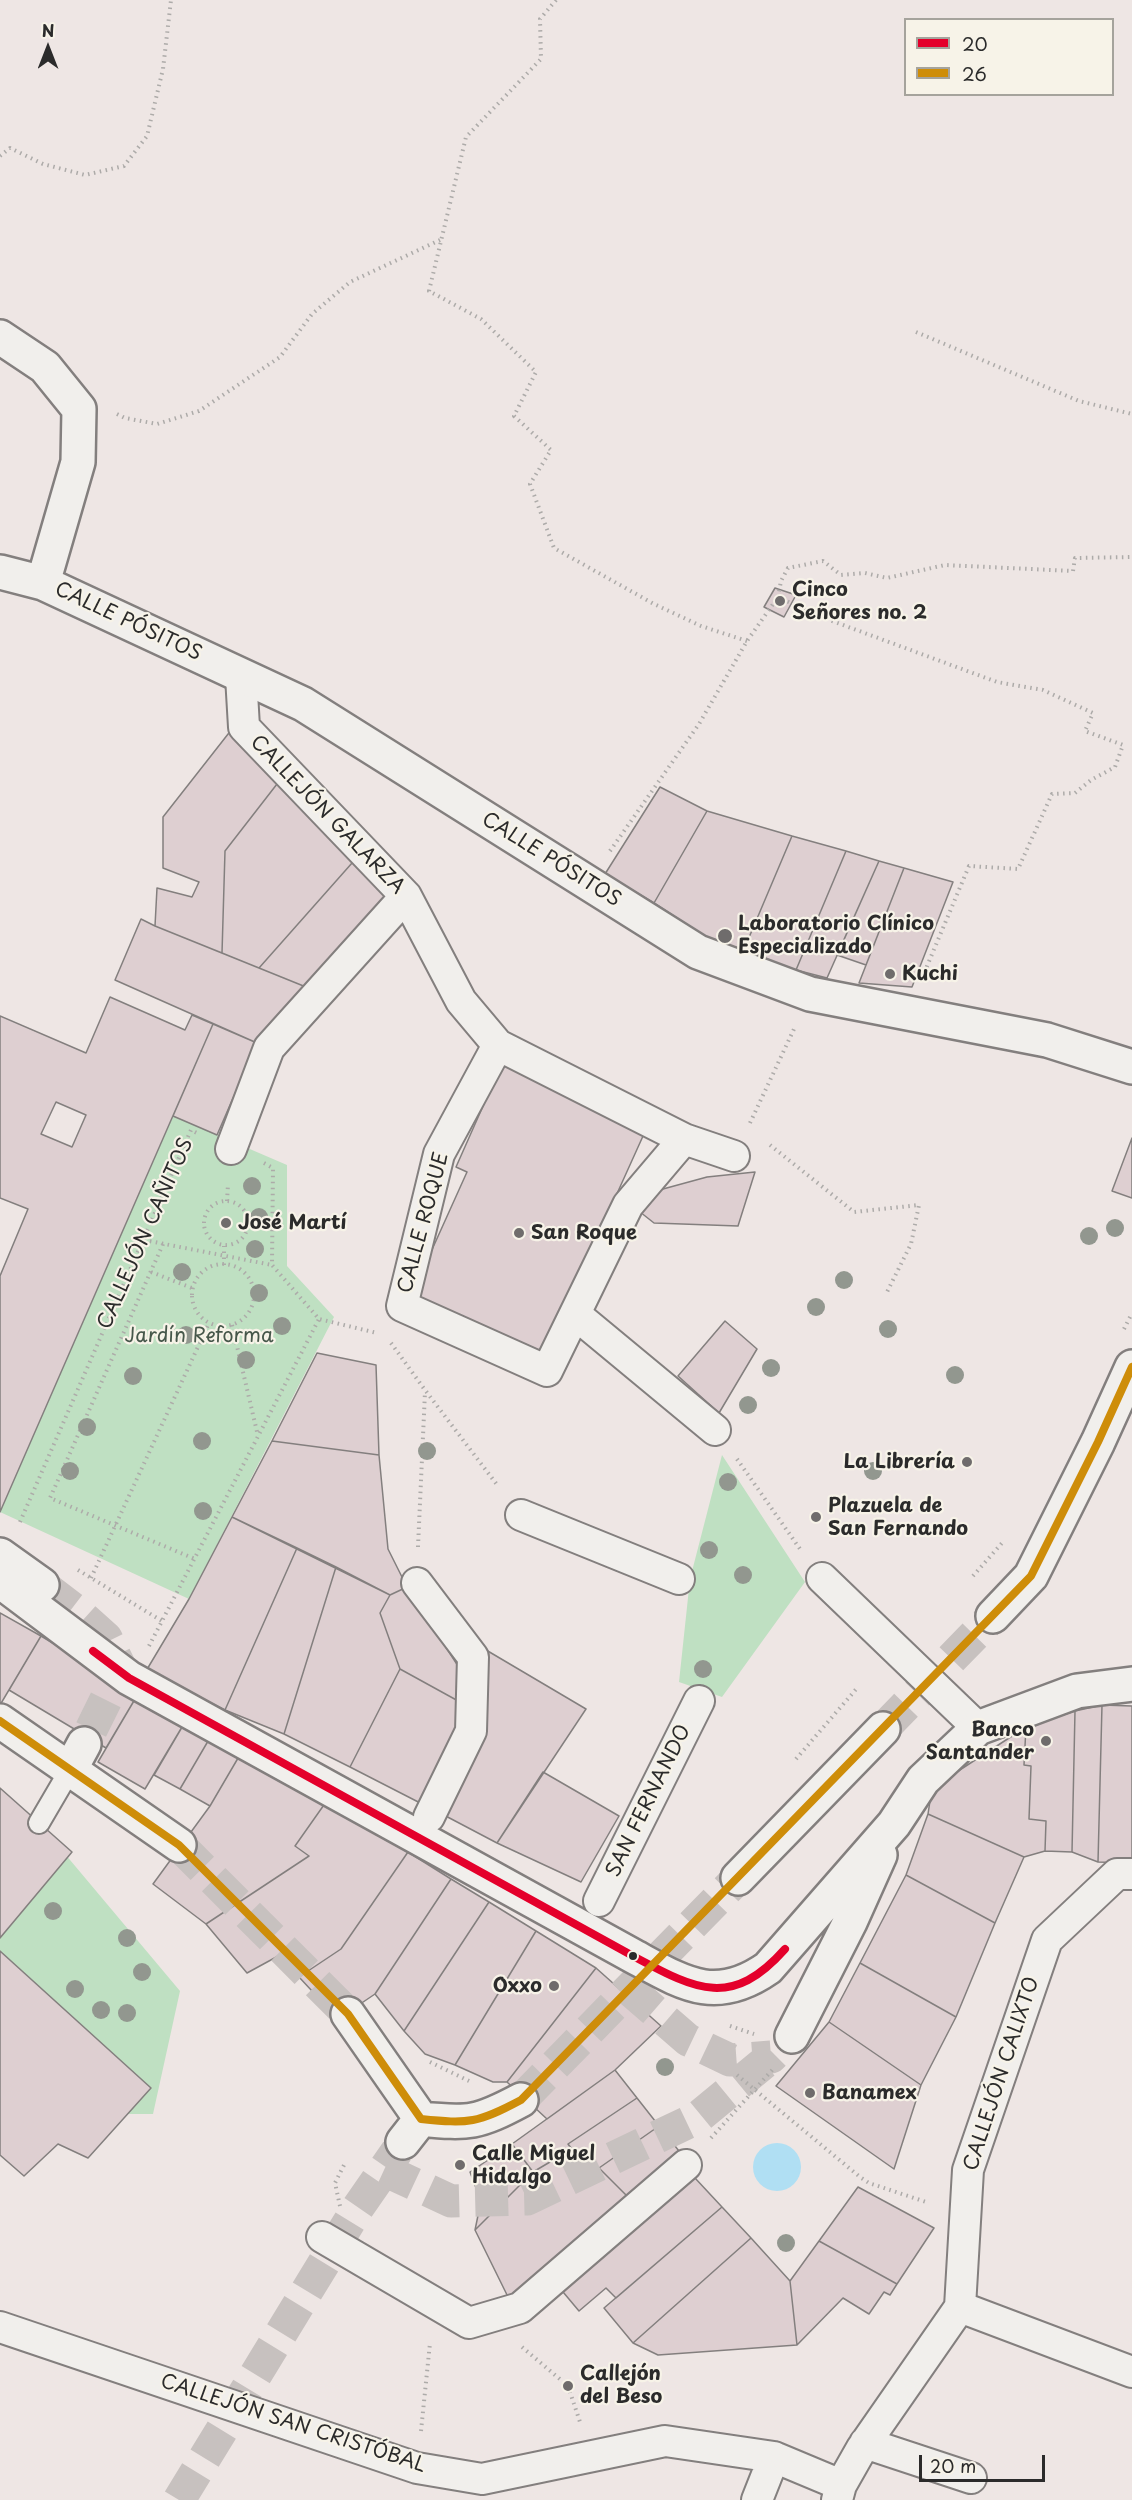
<!DOCTYPE html>
<meta charset="utf-8">
<style>
body{margin:0}
#map{position:relative;width:1132px;height:2500px;overflow:hidden;background:#eee6e4;font-family:"Playpen Sans",sans-serif}
canvas{display:block}
.legend{position:absolute;left:904px;top:18px;width:210px;height:78px;box-sizing:border-box;background:#f7f3e8;border:2px solid #a5a39c;margin:0;padding:8px 10px;list-style:none;font-size:18px;color:#2b2b2b}
.legend li{display:flex;align-items:center;gap:12px;height:30px}
.legend b{width:30px;border:2px solid #a5a39c}
.north{position:absolute;left:18px;top:18px;width:60px;height:60px;-webkit-text-stroke:4px #f7f3e8;paint-order:stroke;rotate:0deg;font-size:16px;font-weight:700;line-height:24px;text-align:center;color:#2b2b2b}
.north::after{content:'';display:block;margin:auto;width:21px;height:27px;background:#2b2b2b;clip-path:polygon(50% 0,100% 100%,50% 72%,0 100%)}
.scale{position:absolute;left:919px;top:2455px;width:126px;height:27px;box-sizing:border-box;border:3px solid #2b2b2b;border-top:0;padding-left:8px;font-size:18px;line-height:21px;white-space:nowrap;color:#2b2b2b;-webkit-text-stroke:4px #f7f3e8;paint-order:stroke}
</style>
<div id="map">
<canvas width="1132" height="2500"></canvas>
<ul class="legend">
<li><b style="height:8px;background:#e4002b"></b>20</li>
<li><b style="height:8px;background:#ce8d09"></b>26</li>
</ul>
<div class="north">N</div>
<div class="scale">20 m</div>
</div>
<script>
const g = document.querySelector('canvas').getContext('2d');
g.lineJoin = 'round';
function paint(path, color) { g.fillStyle = color; g.fill(path, 'evenodd'); }
function stroke(path, color, width, dash) { g.strokeStyle = color; g.lineWidth = width; g.lineCap = dash ? 'butt' : 'round'; g.setLineDash(dash || []); g.stroke(path); }
function drawText(font, color, halo, rows, align = 'center') {
  g.font = font + ' "Playpen Sans",sans-serif'; g.lineWidth = 4.5; g.setLineDash([]); g.textBaseline = 'middle'; g.strokeStyle = halo; g.fillStyle = color; for (const [text, x, y, turn = 0] of rows) {
    g.save(); g.translate(x, y); g.rotate((+turn || 0) * Math.PI / 180); g.textAlign = isNaN(turn) ? turn : align; if (halo) g.strokeText(text, 0, 0); g.fillText(text, 0, 0); g.restore();
  }
}
const green = new Path2D(`
 M173 1116 287 1165V1266L334 1317 189 1599 0 1512Z
 M722 1455 805 1582 722 1697 679 1682 690 1579Z
 M39 1823 180 1991 153 2114H51L0 2064V1889Z`);
const water = new Path2D(`
 M753 2167a24 24 0 1 1 48 0a24 24 0 1 1-48 0Z`);
const building = new Path2D(`
 M775 588 796 595 784 617 764 607Z
 M232 729 284 775 225 851 222 953 155 926 157 888 192 897 199 882 163 868V817Z
 M284 775 360 854 259 968 222 953 225 851Z
 M660 787 707 811 654 903 605 874Z
 M707 811 792 836 742 954 724 949 654 903Z
 M792 836 846 851 796 970 742 954Z
 M846 851 879 861 827 978 796 970Z
 M360 854 396 892 306 987 259 968Z
 M879 861 904 868 866 965 837 955Z
 M904 868 953 882 912 987 859 983Z
 M141 919 155 926 306 987 257 1043 115 980Z
 M110 997 185 1030 192 1015 213 1024 0 1512V1276L28 1209 0 1198V1016L86 1053ZM56 1102 86 1115 72 1147 41 1134Z
 M213 1024 257 1043 217 1135 173 1116Z
 M503 1061 648 1125 545 1353 412 1294 467 1172 456 1167Z
 M1132 1138V1198L1112 1191Z
 M755 1172 738 1226 654 1223 635 1208 663 1189 707 1177Z
 M725 1321 757 1349 719 1413 678 1376Z
 M317 1353 376 1365 379 1455 272 1441Z
 M272 1441 379 1455 388 1549 407 1587 390 1595 232 1517Z
 M232 1517 297 1548 225 1710 146 1671 189 1599Z
 M297 1548 336 1567 284 1734 225 1710Z
 M336 1567 390 1595 380 1613 400 1669 350 1767 284 1734Z
 M407 1587 460 1669V1702L400 1669 380 1613 390 1595Z
 M0 1613 41 1636 0 1705Z
 M41 1636 138 1694 106 1748 9 1690Z
 M481 1647 586 1709 497 1843 440 1813Z
 M400 1669 460 1702 464 1727 428 1807 350 1767Z
 M138 1694 185 1722 145 1789 98 1762Z
 M1102 1705 1132 1706V1863L1098 1862Z
 M1102 1705 1098 1862 1072 1852 1075 1711Z
 M1075 1711 1072 1852 1045 1851 1046 1821 1029 1819 1031 1766 1024 1765 1026 1727Z
 M185 1722 211 1736 180 1789 154 1775Z
 M1026 1727 1024 1765 1031 1766 1029 1819 1046 1821 1045 1851 1024 1857 928 1814 932 1788Z
 M211 1736 241 1753 210 1806 180 1789Z
 M241 1753 326 1802 295 1846 309 1856 206 1924 153 1884 210 1806Z
 M543 1772 619 1816 581 1882 497 1843Z
 M0 1788 72 1852 0 1938Z
 M326 1802 408 1852 341 1949 299 1977 280 1955 247 1973 206 1924 309 1856 295 1846Z
 M928 1814 1024 1857 995 1923 906 1875Z
 M408 1852 451 1879 375 1994 338 2019 299 1977 341 1949Z
 M906 1875 995 1923 956 2017 860 1963Z
 M451 1879 489 1902 404 2031 375 1994Z
 M489 1902 536 1931 455 2065 425 2054 404 2031Z
 M536 1931 596 1968 507 2082H493L455 2065Z
 M0 1951 151 2088 88 2158 58 2144 24 2176 0 2155Z
 M860 1963 956 2017 921 2085 829 2022Z
 M596 1968 661 2026 615 2070 547 2119 507 2082Z
 M829 2022 921 2085 894 2169 776 2086Z
 M615 2070 637 2098 568 2144 572 2149 533 2172 512 2144Z
 M637 2098 659 2126 589 2175 568 2144Z
 M659 2126 683 2156 629 2198 599 2168Z
 M512 2144 533 2172 475 2230 481 2201 470 2172Z
 M572 2149 589 2175 599 2168 629 2198 511 2303 475 2230 533 2172Z
 M684 2178H695L722 2207 616 2298 606 2288 579 2311 558 2286Z
 M858 2187 934 2228 897 2284 819 2241Z
 M722 2207 751 2238 633 2343 604 2308Z
 M751 2238 790 2281 797 2345 658 2355 633 2343Z
 M819 2241 897 2284 890 2295 884 2292 869 2314 843 2298 797 2345 790 2281Z`);
const minorTunnel = new Path2D(`
 M46 1588 76 1611 106 1638 121 1669 84 1744
 M883 1729 993 1616
 M179 1845 348 2014
 M629 1989 688 2040 730 2060 771 2057 774 2054
 M521 2100 738 1878
 M384 2170 451 2201 527 2199 697 2118 771 2057
 M179 2500 357 2209 397 2151`);
const path = new Path2D(`
 M556 0 540 19 541 59 466 137 429 291 481 319 536 372 514 416 551 450 530 484 554 548 654 604 701 626 747 641
 M0 156 10 148 43 164 85 175 124 166 147 136 163 69 171 0
 M916 332 1079 401 1132 414
 M117 414 125 418 157 424 199 411 280 357 312 314 350 282 440 240
 M610 851 699 724 747 641 778 597
 M922 978 969 866 1018 869 1052 794 1075 793 1091 780 1115 767 1123 745 1085 731 1093 713 1043 690 997 682 816 615 778 597 781 581 788 568 823 561 841 575 865 573 887 578 945 565 1073 571 1075 558 1132 557
 M750 1123 794 1029
 M770 1145 854 1212 919 1205 911 1244 886 1294
 M264 1163 273 1168 272 1265 319 1319 377 1333
 M204 1223a22 22 0 1 1 44 0a22 22 0 1 1-44 0Z
 M227 1201 228 1184
 M144 1240 272 1265
 M163 1244 50 1498 195 1559
 M192 1295a31 31 0 1 1 62 0a31 31 0 1 1-62 0Z
 M224 1265V1246
 M151 1272 192 1288
 M232 1325 258 1436
 M1124 1329 1132 1313
 M391 1343 425 1390 498 1486
 M737 1459 800 1549
 M20 1522 191 1130 197 1133
 M418 1547 425 1392
 M78 1570 162 1621
 M973 1576 1002 1543
 M91 1578 209 1323
 M149 1646 319 1319
 M796 1759 858 1687
 M730 2026 754 2034
 M430 2062 469 2081
 M737 2075 860 2177 869 2183 929 2203
 M711 2138 774 2068
 M340 2206 335 2183 345 2163
 M522 2347 568 2386 580 2422
 M421 2431 430 2343`);
const service = new Path2D(`
 M39 1823 70 1770`);
const pedestrian = new Path2D(`
 M241 676 244 727 406 896 461 1001 498 1045 684 1139
 M498 1045 439 1154 402 1306 547 1371 628 1205 684 1139 734 1156
 M231 1149 269 1048 406 896
 M575 1314 715 1430
 M521 1515 679 1579
 M822 1578 978 1728
 M417 1583 473 1657 471 1731 429 1817
 M599 1901 699 1701
 M322 2237 469 2323 520 2308 686 2165
 M960 2307 1132 2372
 M0 2327 417 2468 482 2479 665 2441 774 2457 841 2485
 M865 2443 971 2478
 M757 2500 774 2457
 M837 2500 841 2485 862 2448 960 2307 968 2170 1047 1940 1117 1874H1132`);
const minor = new Path2D(`
 M0 337 45 367 79 409 78 462 43 583
 M0 572 43 583 303 704 698 952 810 994 1047 1040 1132 1067
 M0 1555 42 1585
 M0 1581 129 1678 633 1956C683 1983 715 2005 768 1968L894 1824 923 1780 978 1728 1077 1691 1132 1684
 M993 1616 1031 1576 1098 1442 1132 1367
 M0 1721 179 1845
 M70 1770 84 1744
 M738 1878 883 1729
 M348 2014 421 2119C469 2124 478 2123 521 2100
 M792 2036 850 1922 880 1855
 M403 2142 421 2119`);
const bus1 = new Path2D(`
 M93 1651 129 1678 633 1956C695 1989 731 2010 785 1949`);
const bus2 = new Path2D(`
 M0 1721 179 1845 348 2014 421 2119C469 2124 478 2123 521 2100L1031 1576 1098 1442 1132 1367`);
const trees = [
 [252,1186],
 [259,1217],
 [1115,1228],
 [1089,1236],
 [255,1249],
 [182,1272],
 [844,1280],
 [259,1293],
 [816,1307],
 [282,1326],
 [888,1329],
 [186,1335],
 [246,1360],
 [771,1368],
 [955,1375],
 [133,1376],
 [748,1405],
 [87,1427],
 [202,1441],
 [427,1451],
 [70,1471],
 [873,1471],
 [728,1482],
 [203,1511],
 [709,1550],
 [743,1575],
 [703,1669],
 [53,1911],
 [127,1938],
 [142,1972],
 [75,1989],
 [101,2010],
 [127,2013],
 [665,2067],
 [786,2243]
];
const markers = [
 [780,601,6,"#6f6c6c"],
 [725,936,8,"#6f6c6c"],
 [890,974,6,"#6f6c6c"],
 [226,1223,6,"#6f6c6c"],
 [519,1233,6,"#6f6c6c"],
 [967,1462,6,"#6f6c6c"],
 [816,1517,6,"#6f6c6c"],
 [1046,1741,6,"#6f6c6c"],
 [633,1956,5,"#2b2b2b"],
 [554,1986,6,"#6f6c6c"],
 [810,2093,6,"#6f6c6c"],
 [460,2165,6,"#6f6c6c"],
 [568,2386,6,"#6f6c6c"]
];
const poiNames = [
 ["Cinco",792,590],
 ["Señores no. 2",792,613],
 ["Laboratorio Clínico",738,924],
 ["Especializado",738,947],
 ["Kuchi",902,974],
 ["José Martí",238,1223],
 ["San Roque",531,1233],
 ["La Librería",955,1462,"right"],
 ["Plazuela de",828,1506],
 ["San Fernando",828,1529],
 ["Banco",1034,1730,"right"],
 ["Santander",1034,1753,"right"],
 ["Oxxo",542,1986,"right"],
 ["Banamex",822,2093],
 ["Calle Miguel",472,2154],
 ["Hidalgo",472,2177],
 ["Callejón",580,2374],
 ["del Beso",580,2397]
];
const streetNames = [
 ["CALLE PÓSITOS",128,622,25],
 ["CALLEJÓN GALARZA",327,815,46],
 ["CALLE PÓSITOS",551,860,32],
 ["CALLE ROQUE",424,1223,-75],
 ["CALLEJÓN CAÑITOS",146,1234,-66],
 ["SAN FERNANDO",649,1801,-64],
 ["CALLEJÓN CALIXTO",1002,2074,-72],
 ["CALLEJÓN SAN CRISTÓBAL",293,2424,18]
];
const parkNames = [
 ["Jardín Reforma",199,1336]
];
paint(green, '#bfe0c2');
paint(water, '#b0dff3');
paint(building, '#decfd1');
stroke(building, '#837f7e', 1.5);
stroke(minorTunnel, '#c7c1bf', 33, [33, 16]);
stroke(service, '#837f7e', 24);
stroke(pedestrian, '#837f7e', 34);
stroke(minor, '#837f7e', 38);
stroke(path, '#adaba9', 4, [1.5, 4.5]);
stroke(service, '#f1efec', 20);
stroke(pedestrian, '#f1efec', 30);
stroke(minor, '#f1efec', 33);
stroke(bus1, '#e4002b', 8);
stroke(bus2, '#ce8d09', 8);
g.fillStyle = '#92978f';
for (const [x, y] of trees) { g.beginPath(); g.arc(x, y, 9, 0, 2 * Math.PI); g.fill(); }
for (const [x, y, r, color] of markers) { const dot = new Path2D(); dot.arc(x, y, r, 0, 2 * Math.PI); g.fillStyle = color; g.fill(dot); stroke(dot, '#f7f3e8', 2); }
drawText('bold 20px', '#2b2b2b', '#f7f3e8', poiNames, 'left');
drawText('20px', '#2b2b2b', '#f7f3e8', streetNames);
drawText('20px', '#46574a', '#f7f3e8', parkNames);
</script>
